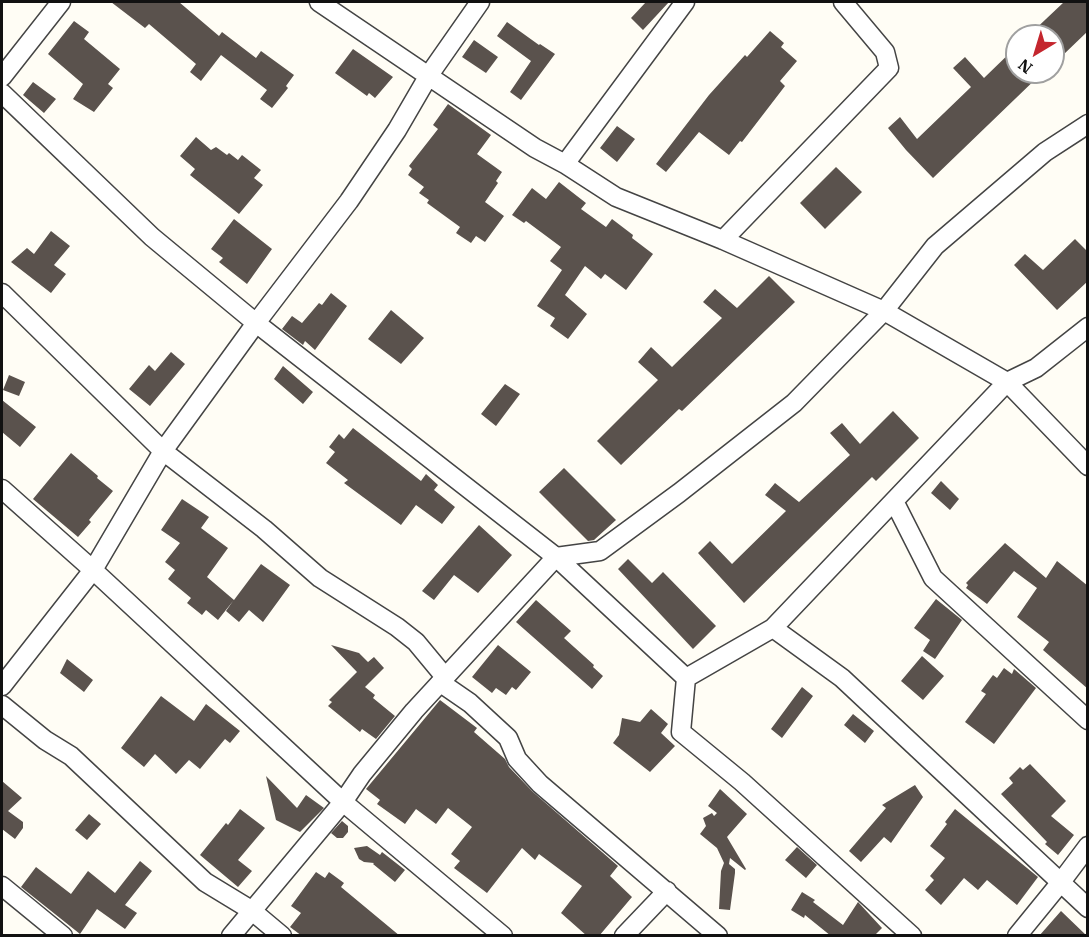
<!DOCTYPE html>
<style>
body{margin:0}
#map{position:relative;width:1089px;height:937px;overflow:hidden;background:#fffdf5;font-family:"IBM Plex Serif",serif}
canvas{display:block}
.frame{position:absolute;inset:0;border:3px solid #111;pointer-events:none}
.north{position:absolute;left:1005px;top:24px;width:60px;height:60px;box-sizing:border-box;background:#fff;border:2px solid #a0a0a0;border-radius:50%;rotate:218deg;font-size:16px;font-weight:700;line-height:24px;text-align:center;color:#111}
.north::after{content:'';display:block;margin:auto;width:21px;height:27px;background:#c4262e;clip-path:polygon(50% 0,100% 100%,50% 72%,0 100%)}
</style>
<div id="map">
<canvas width="1089" height="937"></canvas>
<div class="frame"></div>
<div class="north">N</div>
</div>
<script>
const g = document.querySelector('canvas').getContext('2d');
g.lineJoin = 'round';
function paint(path, color) { g.fillStyle = color; g.fill(path, 'evenodd'); }
function stroke(path, color, width, dash) { g.strokeStyle = color; g.lineWidth = width; g.lineCap = dash ? 'butt' : 'round'; g.setLineDash(dash || []); g.stroke(path); }
const building = new Path2D(`
 M111 2H179L219 36 222 32 256 58 261 51 294 75 286 86 288 88 272 108 260 99 267 90 221 55 201 81 190 72 196 64 149 24 145 28Z
 M646 2H669L643 30 631 18Z
 M1064 2H1088V31L1062 56 1053 47V36H1028Z
 M74 21 89 32 84 39 120 69 108 84 113 88 94 112 73 99 83 84 48 54Z
 M507 22 539 45 540 44 555 54 521 100 510 92 531 61 497 36Z
 M770 31 784 43 781 47 797 61 780 81 785 86 742 142 740 141 729 155 699 132 666 172 656 164 709 95 745 55 747 57Z
 M474 40 498 57 486 73 462 57Z
 M1017 46V72H1043L933 178 906 150 888 128 900 117 917 139 971 87 953 68 965 57 984 78Z
 M353 49 393 77 375 98 369 93 367 96 335 73Z
 M33 82 56 99 44 113 23 95Z
 M448 104 491 135 477 154 502 172 496 181 498 183 485 202 504 216 485 242 476 236 471 243 456 233 460 227 427 203 429 200 419 193 424 187 408 175 412 169 409 166 438 129 433 125Z
 M617 126 635 139 617 162 600 148Z
 M196 137 211 150 216 147 227 155 229 153 238 160 242 155 261 170 254 178 263 185 239 214 190 175 195 169 180 156Z
 M836 167 862 192 825 229 800 203Z
 M559 182 586 203 581 209 606 227 612 219 633 235 632 238 653 254 626 290 605 274 601 279 585 266 565 295 587 314 568 339 550 326 555 318 537 306 562 270 550 261 561 247 526 221 524 223 512 215 532 188 546 199Z
 M234 219 272 249 247 284 219 262 223 258 211 249Z
 M51 231 70 246 54 265 66 274 51 293 11 262 27 248 34 254Z
 M1075 239 1088 252V281L1057 310 1014 265 1025 254 1043 270Z
 M769 276 795 302 682 411 679 409 621 465 597 441 658 380 638 362 651 347 672 367 722 318 703 302 715 289 737 308Z
 M331 293 347 306 315 350 305 341 303 345 282 329 292 316 302 323 319 303 322 305Z
 M391 310 424 338 401 364 368 339Z
 M171 352 185 364 150 406 129 389 149 365 155 371Z
 M283 366 313 392 303 404 274 379Z
 M9 375 25 382 19 396 3 390Z
 M505 384 520 394 496 426 481 414Z
 M2 400 36 427 20 447 2 432Z
 M893 411 919 438 876 481 872 477 744 603 698 553 710 541 732 564 786 511 765 495 775 483 799 502 850 455 830 433 842 423 860 444Z
 M353 428 421 481 426 474 438 485 434 490 455 507 442 524 416 505 401 525 344 483 348 480 326 463 335 452 329 447 339 434 344 439Z
 M71 453 98 476 97 478 113 491 89 520 91 522 78 537 33 499Z
 M564 468 616 520 594 540 588 541 539 492Z
 M941 481 959 499 950 510 931 493Z
 M182 499 209 517 201 528 228 548 207 577 234 600 261 564 290 585 263 622 249 610 239 622 226 611 233 601 218 620 206 610 202 615 187 603 191 598 168 579 175 570 165 562 180 543 161 530Z
 M479 525 512 555 478 593 454 575 434 600 422 591Z
 M1005 543 1046 578 1057 561 1088 586V689L1043 650 1049 642 1017 617 1037 588 1014 571 987 604 966 588 968 585 966 583Z
 M628 559 652 583 663 572 716 626 693 649 618 569Z
 M936 599 962 620 935 659 923 651 930 640 914 628Z
 M536 600 571 631 564 638 594 665 593 667 603 676 592 689 516 622Z
 M331 645 359 653 368 662 374 657 384 668 365 687 375 695 373 698 395 716 376 739 362 729 360 732 328 706 332 702 329 700 357 672Z
 M498 645 531 672 516 690 512 687 506 695 496 688 492 693 472 677Z
 M922 656 944 676 923 700 901 681Z
 M67 659 93 680 84 692 60 673Z
 M1004 668 1012 674 1014 669 1036 688 994 744 965 722 986 694 981 691 993 675 997 678Z
 M802 687 813 696 782 738 771 729Z
 M161 696 194 721 206 704 240 731 230 743 225 739 200 769 189 760 176 774 155 754 144 767 121 748Z
 M440 700 477 728 474 732 505 759 509 767 533 792 618 866 610 876 632 897 599 936H587L561 913 582 886 539 854 535 860 522 848 487 893 454 868 460 861 451 854 472 827 448 808 436 824 416 809 405 824 377 804 380 800 366 789Z
 M651 709 668 724 661 733 675 746 650 772 613 743 619 735 622 718 640 722Z
 M853 714 874 731 865 743 844 725Z
 M1030 764 1066 801 1051 816 1074 835 1058 855 1045 844 1047 842 1001 794 1013 783 1009 778 1020 767 1023 770Z
 M266 776 297 808 306 795 324 808 300 832 276 820Z
 M2 781 22 798 8 811 23 822V828L15 839 2 829Z
 M915 785 923 797 891 843 884 837 861 862 849 851 886 808 882 805Z
 M720 789 747 814 727 837 746 869 745 870 730 858 729 864 735 869V873L730 910 719 909 721 871 724 863 717 848 700 834 706 826 703 818 712 813 714 816 717 813 708 806Z
 M240 809 265 828 238 860 252 871 238 887 200 855 226 823 228 825Z
 M955 809 1038 877 1017 905 987 880 978 890 964 878 941 905 925 890 934 880 930 876 945 858 930 846 947 824 945 822Z
 M89 814 101 824 87 840 75 830Z
 M342 821 348 826V832L343 838H337L331 833Z
 M367 846 380 855 382 852 405 870 395 882 373 864 374 863 364 862 359 859 354 848Z
 M797 847 817 865 806 878 785 860Z
 M140 861 152 871 125 905 137 913 125 929 97 909 80 934 21 887 36 867 71 894 88 871 115 893Z
 M316 872 325 878 329 872 344 883 341 887 400 936H302L290 927 301 913 291 906Z
 M802 892 815 900 813 902 843 925 858 902 882 928 874 936H831L805 915 804 918 791 910Z
 M1061 911 1087 936H1039Z`);
const minor = new Path2D(`
 M319 2 535 148 565 164 616 197 723 240 884 311 1007 382 773 628
 M2 77 61 2
 M2 93 152 237 256 323 556 557 686 678 773 628 842 678 1088 908
 M565 164 685 2
 M723 240 889 68 885 52 843 2
 M2 293 163 451 264 529 320 578 397 627 416 642 445 677
 M1088 327 1036 368 1007 382 1088 466
 M2 489 93 570 343 802 503 936
 M894 501 933 578 1088 720
 M686 678 681 732 742 782 912 936
 M441 683 470 703 508 738 517 759 540 784 718 936
 M2 686 93 570 163 451 256 323 349 201 397 130 429 75 480 2
 M2 705 45 740 71 756 205 882 251 910 282 936
 M2 886 63 936
 M231 936 343 802 362 774 414 711 556 557 600 551 679 493 794 403 884 311 935 246 1045 152 1088 124
 M624 936 667 891
 M1017 936 1061 882 1088 846`);
paint(building, '#5a524d');
stroke(minor, '#444', 21);
stroke(minor, '#fff', 18);
</script>
